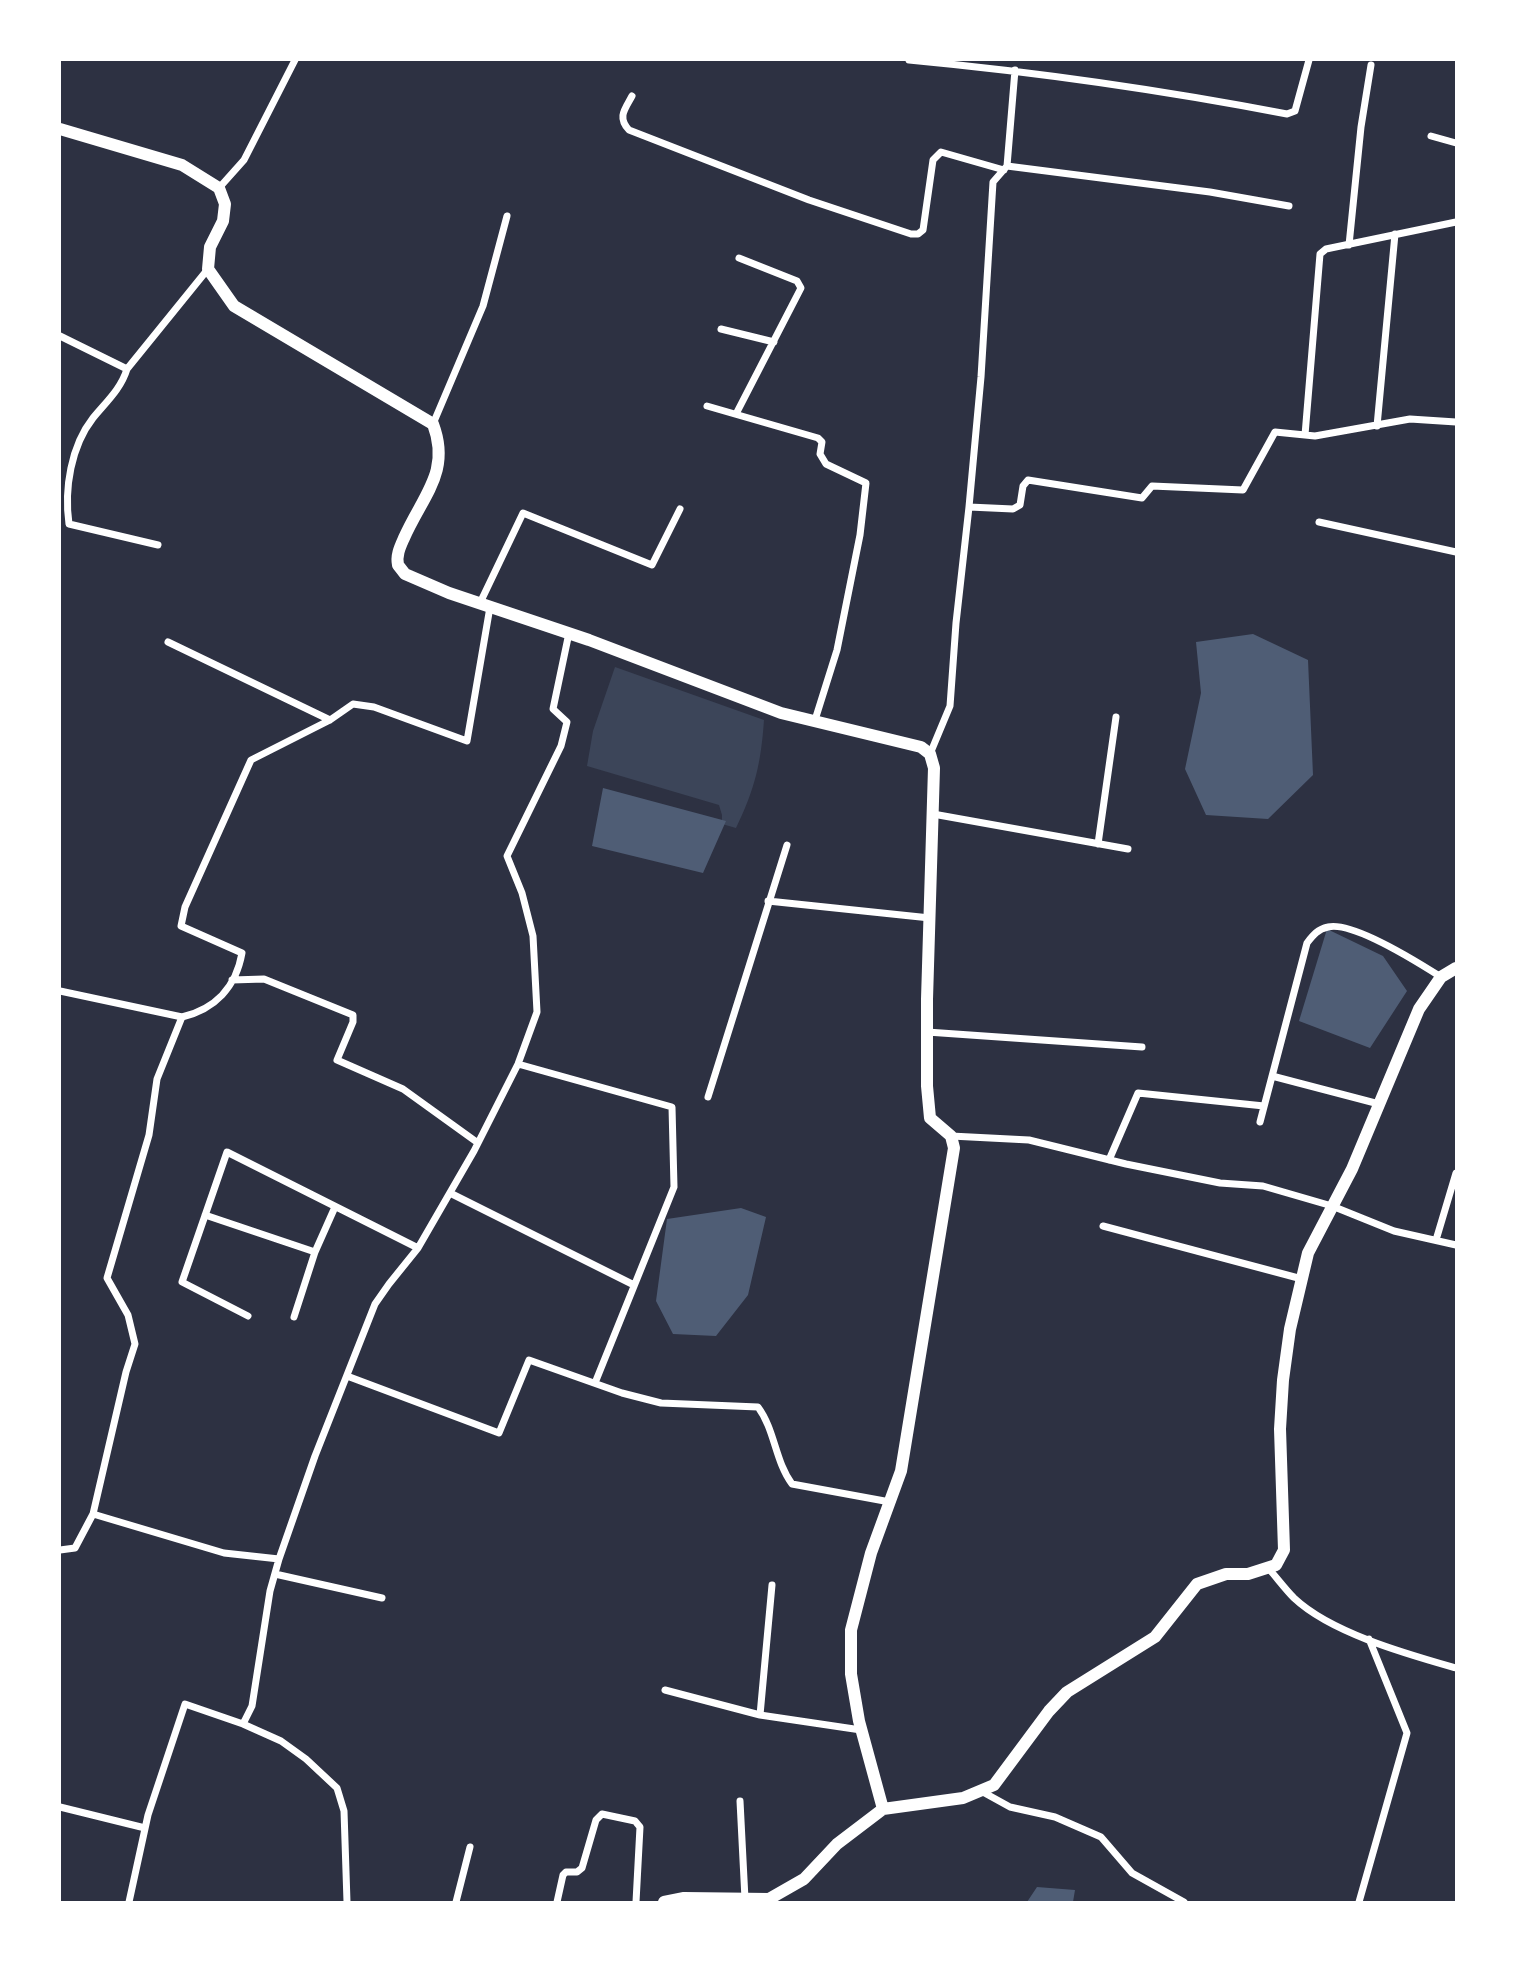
<!DOCTYPE html>
<style>
body{margin:0}
#map{position:relative;width:1516px;height:1962px;overflow:hidden;background:#2d3142;font-family:Rubik,sans-serif}
canvas{display:block}
.frame{position:absolute;inset:0;border:61px solid #fff;pointer-events:none}
</style>
<div id="map">
<canvas width="1516" height="1962"></canvas>
<div class="frame"></div>
</div>
<script>
const g = document.querySelector('canvas').getContext('2d');
g.lineJoin = 'round';
function paint(path, color) { g.fillStyle = color; g.fill(path, 'evenodd'); }
function stroke(path, color, width, dash) { g.strokeStyle = color; g.lineWidth = width; g.lineCap = dash ? 'butt' : 'round'; g.setLineDash(dash || []); g.stroke(path); }
const green = new Path2D(`
 M615 667 764 720C761 763 755 789 736 828L722 824V815L719 805 587 766 593 731Z`);
const water = new Path2D(`
 M1253 634 1308 660 1313 775 1268 819 1206 815 1185 769 1201 693 1196 642Z
 M603 788 726 821 703 873 592 846Z
 M1327 929 1383 956 1407 991 1370 1048 1299 1021Z
 M741 1208 766 1217 748 1295 716 1336 673 1334 656 1301 667 1219Z
 M1037 1887 1075 1890 1073 1902H1027Z`);
const minor = new Path2D(`
 M909 60C1036 72 1162 90 1287 114L1295 111 1309 60
 M632 96C625 109 617 117 629 130L809 200 911 234H918L923 230 933 160 941 152 1004 170
 M1431 136 1456 143
 M1007 166 1210 192 1289 206
 M219 188 244 160 295 60
 M1349 245 1361 127 1371 65
 M721 329 774 342
 M60 336 127 369
 M707 406 818 438 822 442 820 454 826 464 866 483 860 535 837 650 815 720
 M736 414 801 288 797 281 739 258
 M433 424 483 306 507 216
 M1377 426 1395 234
 M1305 435 1320 254 1326 249 1456 222
 M969 507 1013 509 1020 505 1023 486 1028 480 1142 498 1152 486 1243 490 1275 432 1315 436 1410 419 1456 422
 M1319 522 1456 552
 M158 545 69 524C64 489 71 446 93 418 106 402 121 389 127 369L208 269
 M480 603 523 513 652 565 680 509
 M168 642 330 720
 M930 754 950 706 956 623 969 507 981 377 993 182 1007 166 1015 70
 M933 814 1128 849
 M1098 844 1116 717
 M768 901 930 918
 M232 980 264 979 353 1015V1022L337 1060 403 1089 478 1143
 M60 991 182 1017
 M927 1032 1142 1047
 M518 1064 672 1107 674 1187 595 1383
 M1272 1076 1379 1104
 M708 1097 787 845
 M1260 1122 1307 943C1313 935 1318 929 1328 927 1352 921 1419 963 1441 977
 M951 1136 1029 1140 1126 1164 1220 1183 1263 1186 1332 1206 1394 1231 1456 1245
 M1109 1160 1138 1093 1264 1106
 M450 1193 634 1285
 M205 1215 315 1252
 M1103 1226 1302 1279
 M1436 1240 1456 1173
 M248 1316 182 1282 227 1152 418 1248
 M294 1317 315 1252 335 1207
 M347 1376 499 1433 529 1360 622 1393 661 1403 758 1407C775 1430 775 1461 792 1484L890 1502
 M60 1550 75 1548 93 1514
 M279 1559 224 1553 93 1514 126 1372 135 1344 128 1315 107 1278 149 1135 157 1079 182 1017C215 1009 236 987 242 953L181 926 185 907 251 760 330 720 353 704 374 707 467 741 490 607
 M1269 1569C1277 1578 1285 1589 1294 1598 1331 1633 1407 1654 1456 1668
 M275 1574 382 1598
 M665 1690 760 1715 861 1730
 M760 1715 772 1585
 M981 1791 1010 1807 1055 1817 1101 1837 1132 1873 1184 1902
 M740 1801 745 1899
 M60 1807 145 1828
 M129 1902 148 1815 185 1704 243 1724
 M347 1902 344 1811 337 1788 306 1759 281 1741 243 1724 252 1706 270 1591 279 1559 315 1456 375 1304 389 1284 418 1248 474 1151 518 1064 537 1012 533 936 522 893 507 856 561 746 567 722 553 709 569 633
 M456 1902 470 1847
 M557 1902 563 1875 566 1872H577L582 1868 596 1820 602 1814 635 1821 640 1827 636 1902
 M1359 1902 1407 1733 1369 1639`);
const tertiary = new Path2D(`
 M60 129 182 165 219 188 225 204 223 221 210 247 208 269 234 306 433 424C451 472 423 495 404 538 400 547 396 555 398 565L405 574 449 593 589 640 781 713 921 747 930 754 934 768 927 999V1086L930 1118 951 1136 954 1148 901 1471 871 1553 851 1630V1674L859 1721 883 1809
 M664 1902 684 1898 769 1899 804 1879 837 1844 883 1809 963 1798 994 1785 1049 1711 1067 1692 1155 1637 1197 1584 1226 1574H1248L1276 1565 1284 1550 1280 1429 1283 1380 1290 1329 1308 1253 1352 1169 1419 1009 1441 977 1456 968`);
paint(green, '#3c4559');
paint(water, '#4f5d75');
stroke(minor, '#fff', 7);
stroke(tertiary, '#fff', 12);
</script>
